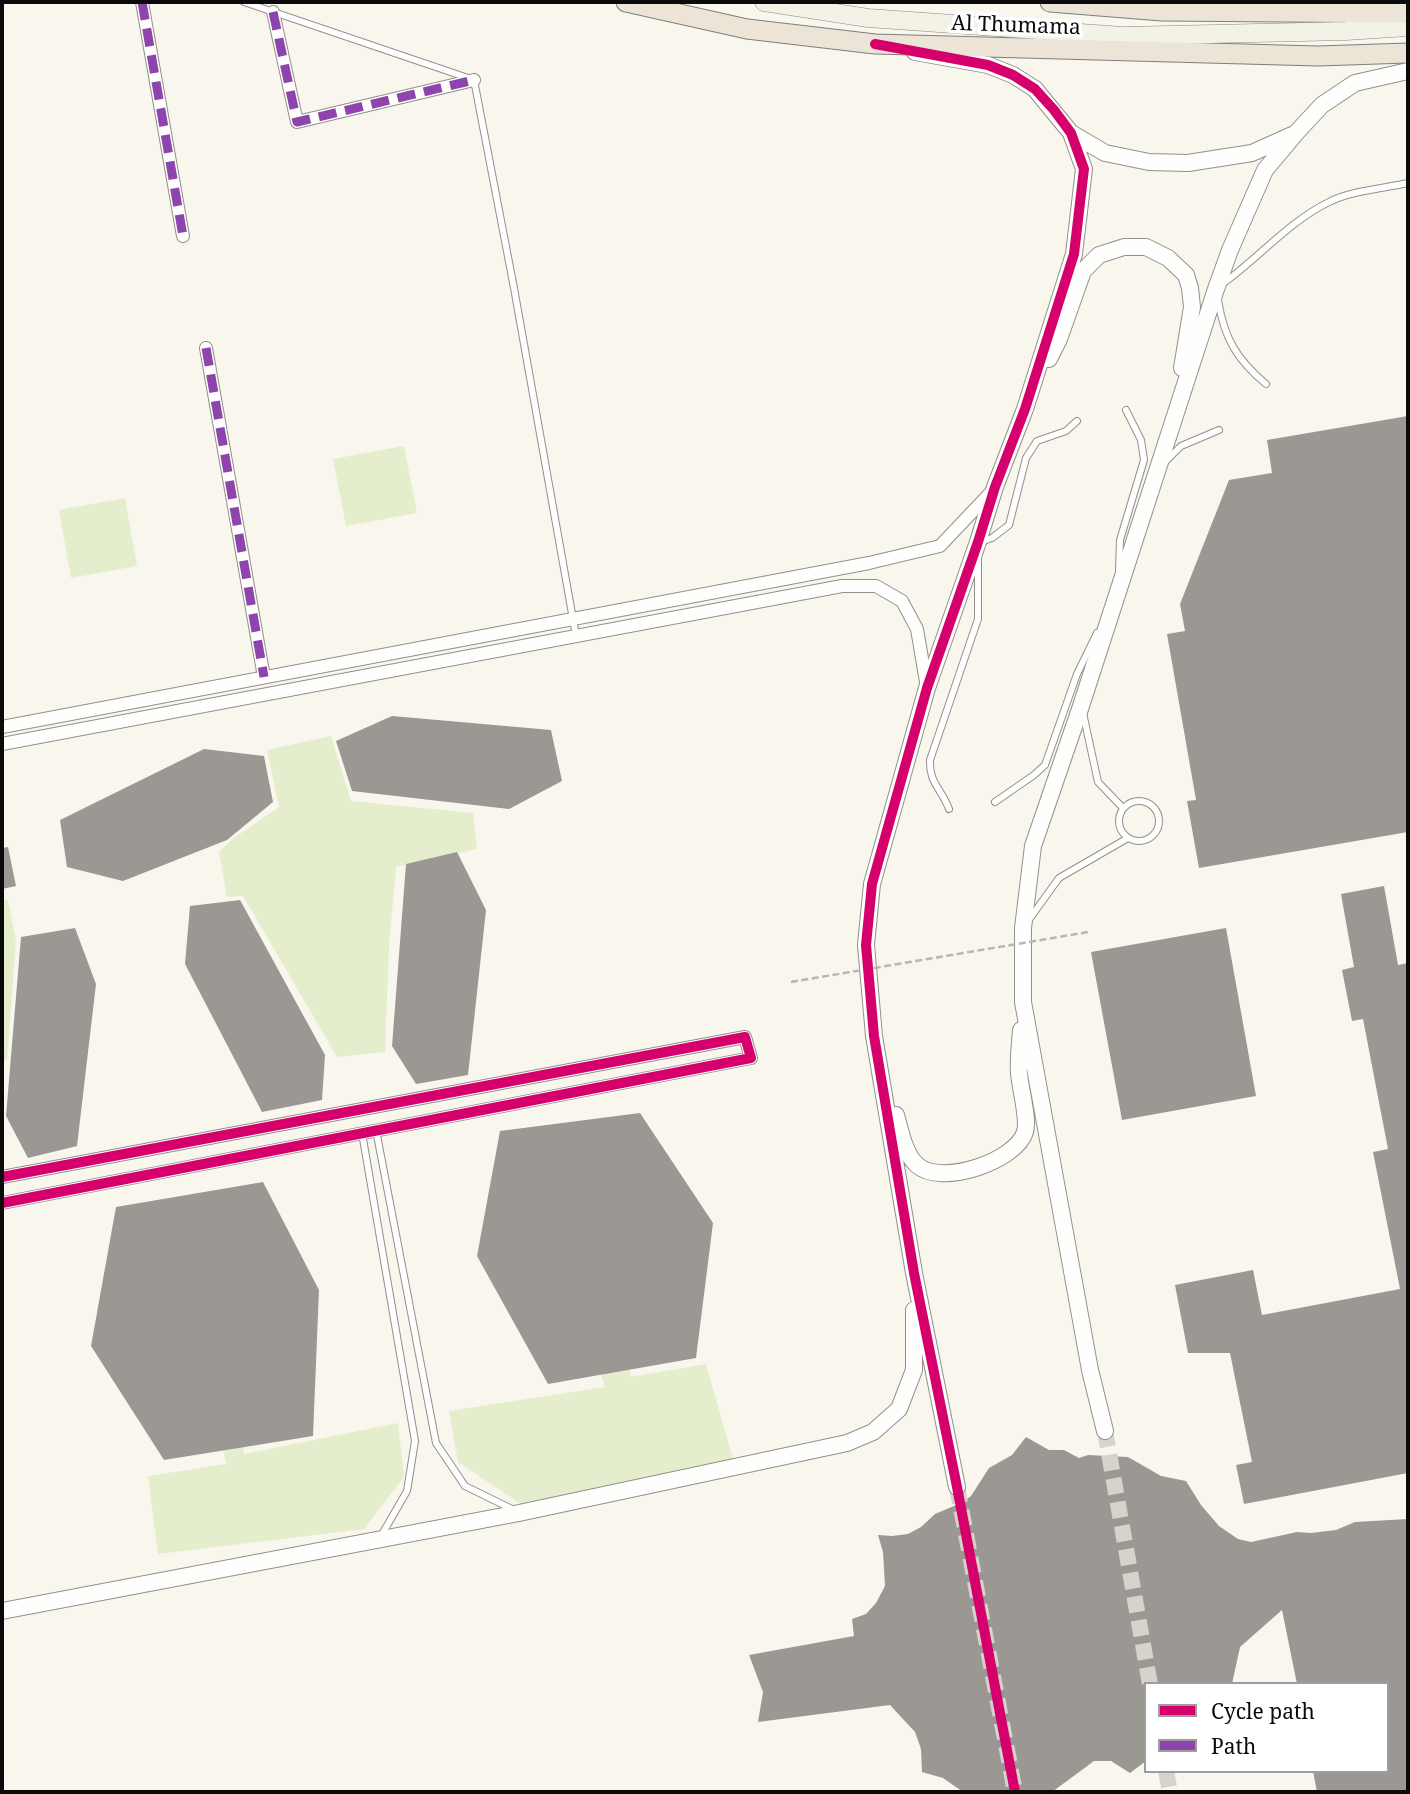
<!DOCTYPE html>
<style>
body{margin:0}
#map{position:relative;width:1410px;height:1794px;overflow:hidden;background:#f9f6ed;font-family:"Noto Serif",serif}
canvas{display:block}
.frame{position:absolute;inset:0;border:4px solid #0a0a0a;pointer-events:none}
.legend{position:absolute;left:1144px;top:1682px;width:245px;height:91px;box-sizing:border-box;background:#fff;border:2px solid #9d9d9d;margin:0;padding:9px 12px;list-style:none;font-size:21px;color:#0a0a0a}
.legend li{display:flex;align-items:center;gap:14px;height:35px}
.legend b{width:35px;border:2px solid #9d9d9d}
</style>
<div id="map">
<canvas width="1410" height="1794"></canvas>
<div class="frame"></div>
<ul class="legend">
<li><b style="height:9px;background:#d6006c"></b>Cycle path</li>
<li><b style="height:9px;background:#8e44ad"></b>Path</li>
</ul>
</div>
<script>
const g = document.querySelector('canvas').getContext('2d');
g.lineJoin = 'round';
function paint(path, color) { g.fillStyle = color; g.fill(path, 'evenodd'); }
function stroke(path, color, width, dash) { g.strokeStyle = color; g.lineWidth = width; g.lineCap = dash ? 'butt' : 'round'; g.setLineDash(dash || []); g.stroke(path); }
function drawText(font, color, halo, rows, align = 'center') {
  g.font = font + ' "Noto Serif",serif'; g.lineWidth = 7; g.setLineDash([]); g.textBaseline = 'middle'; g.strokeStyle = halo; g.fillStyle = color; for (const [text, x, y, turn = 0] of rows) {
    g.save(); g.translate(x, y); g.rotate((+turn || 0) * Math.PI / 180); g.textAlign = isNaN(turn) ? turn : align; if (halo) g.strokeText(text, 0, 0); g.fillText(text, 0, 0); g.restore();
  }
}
const green = new Path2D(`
 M404 446 417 513 346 526 333 459Z
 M125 498 137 566 71 578 59 510Z
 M331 736 351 801 473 813 477 849 396 867 389 947 385 1052 337 1057 243 896 227 897 219 852 234 838 279 807 267 750Z
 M8 900 16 941 7 1060 2 1061V901Z
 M566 1265 618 1298 631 1377 706 1364 734 1462 521 1504 458 1462 449 1411 605 1387Z
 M230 1369 244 1454 398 1423 404 1477 364 1529 158 1554 148 1476 226 1464 211 1392Z`);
const building = new Path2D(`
 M1408 416V832L1199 868 1187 801 1196 800 1167 634 1185 631 1180 604 1229 480 1272 473 1267 440Z
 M392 716 551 730 562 781 509 809 352 791 336 741Z
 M204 749 264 756 273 802 227 840 123 881 67 867 60 820Z
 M8 847 16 886 2 889V848Z
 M457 852 486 910 468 1075 416 1084 392 1046 406 864Z
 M1384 886 1398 965 1408 963V1473L1244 1504 1236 1465 1252 1462 1230 1353H1188L1175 1285 1253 1270 1262 1315 1400 1289 1373 1152 1388 1149 1363 1019 1352 1021 1342 970 1354 967 1341 894Z
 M240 900 325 1055 322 1100 262 1112 185 964 190 906Z
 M75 928 96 984 77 1146 28 1158 6 1116 21 937Z
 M1226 928 1256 1096 1122 1120 1091 952Z
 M640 1113 713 1223 696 1358 548 1384 477 1256 500 1131Z
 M263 1182 319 1290 313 1436 164 1460 91 1346 116 1207Z
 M1026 1437 1049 1450H1064L1079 1458 1088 1455 1128 1457 1161 1476 1186 1481 1201 1505 1219 1526 1238 1539 1251 1542 1297 1532 1311 1533 1336 1530 1355 1522 1408 1519V1792H1317L1313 1771H1387V1684H1297L1282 1610 1240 1647 1232 1684H1146V1761L1130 1773 1111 1761H1094L1052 1792H963L943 1778 922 1772 921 1749 915 1732 890 1705 758 1722 763 1692 749 1655 854 1636 852 1619 866 1614 876 1603 885 1586 883 1552 878 1535 892 1536 908 1534 921 1527 935 1514 961 1503 971 1496 989 1468 1012 1455Z`);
const tertiaryTunnel = new Path2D(`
 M1105 1431 1150 1684
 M957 1487 1015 1792
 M1166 1771 1170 1792`);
const service = new Path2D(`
 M244 2 474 80 514 288 576 636
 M1221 285C1258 259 1288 222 1329 202 1350 191 1385 188 1408 183
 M1218 300C1224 338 1237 360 1266 384
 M1164 463 1181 446 1219 430
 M980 542 992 538 1009 525 1026 458 1037 441 1066 431 1077 421
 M1119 571 1120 540 1144 460 1141 440 1126 410
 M1083 713 1098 782 1123 808
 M1119 821a20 20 0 1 1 40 0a20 20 0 1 1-40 0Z
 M995 802 1034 775 1045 765 1077 674 1097 633
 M949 809C941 788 929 783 930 760L978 619V559
 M1028 921 1059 878 1128 838
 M376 1130 436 1443 465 1486 514 1510
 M362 1133 415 1441 407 1491 381 1536`);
const minor = new Path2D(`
 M142 2 183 236
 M273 12 297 122 474 80
 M206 348 264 677
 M2 727 869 563 940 546 993 490
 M2 744 842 586H876L902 601 917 629 927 688
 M2 1177 745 1037 751 1058 2 1203`);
const tertiary = new Path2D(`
 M915 52 988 65 1013 75 1035 89 1071 133 1084 169 1074 254 1025 409 995 487 978 542 927 688 872 884 866 945 874 1036 914 1273 957 1487
 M1071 133 1105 153 1149 162 1188 163 1252 153 1292 135
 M1049 359 1059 339 1083 271 1099 255 1124 247H1146L1168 258 1186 275 1190 288 1192 307 1182 368
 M896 1115C901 1132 904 1153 917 1165 941 1187 1016 1161 1025 1132 1029 1119 1020 1088 1019 1073 1018 1059 1020 1044 1021 1030
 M1105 1431 1090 1370 1023 1002V928L1033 846 1081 706 1216 289 1230 250 1265 170 1296 133 1322 105 1355 83 1408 71
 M2 1611 519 1513 847 1443 873 1432 899 1409 914 1370V1310`);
const secondary = new Path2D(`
 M764 2 868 18 1123 36 1346 31 1408 27`);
const primary = new Path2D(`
 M626 2 747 29 875 44 1318 56 1408 53
 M1050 2 1162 11 1408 13`);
const pathBridge = new Path2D(`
 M791 982 1088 932`);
const quiet = new Path2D(`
 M142 2 183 236
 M273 12 297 122 474 80
 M206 348 264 677`);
const cycleway = new Path2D(`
 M875 44 988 65 1013 75 1035 89 1054 110 1071 133 1084 169 1074 254 1025 409 995 487 978 542 927 688 872 884 866 945 874 1036 914 1273 957 1487 1015 1792
 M2 1177 745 1037 751 1058 2 1203`);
const streetNames = [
 ["Al Thumama",1016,26,2]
];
paint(green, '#e4eecd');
paint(building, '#9b9894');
stroke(tertiaryTunnel, '#d5d3cb', 16, [16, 8]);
stroke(service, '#92908c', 8);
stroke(minor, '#92908c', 14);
stroke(tertiary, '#92908c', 18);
stroke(secondary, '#888783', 19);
stroke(primary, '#7f7e7a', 21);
stroke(service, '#fefefc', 6);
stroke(minor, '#fefefc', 12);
stroke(tertiary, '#fefefc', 16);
stroke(secondary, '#f4f2e7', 18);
stroke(primary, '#ebe4d7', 19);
stroke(pathBridge, '#b7b6b5', 2.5, [7, 3.5]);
stroke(quiet, '#8e44ad', 9, [18, 9]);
stroke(cycleway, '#d6006c', 10);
drawText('21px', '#0a0a0a', '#fff', streetNames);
</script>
